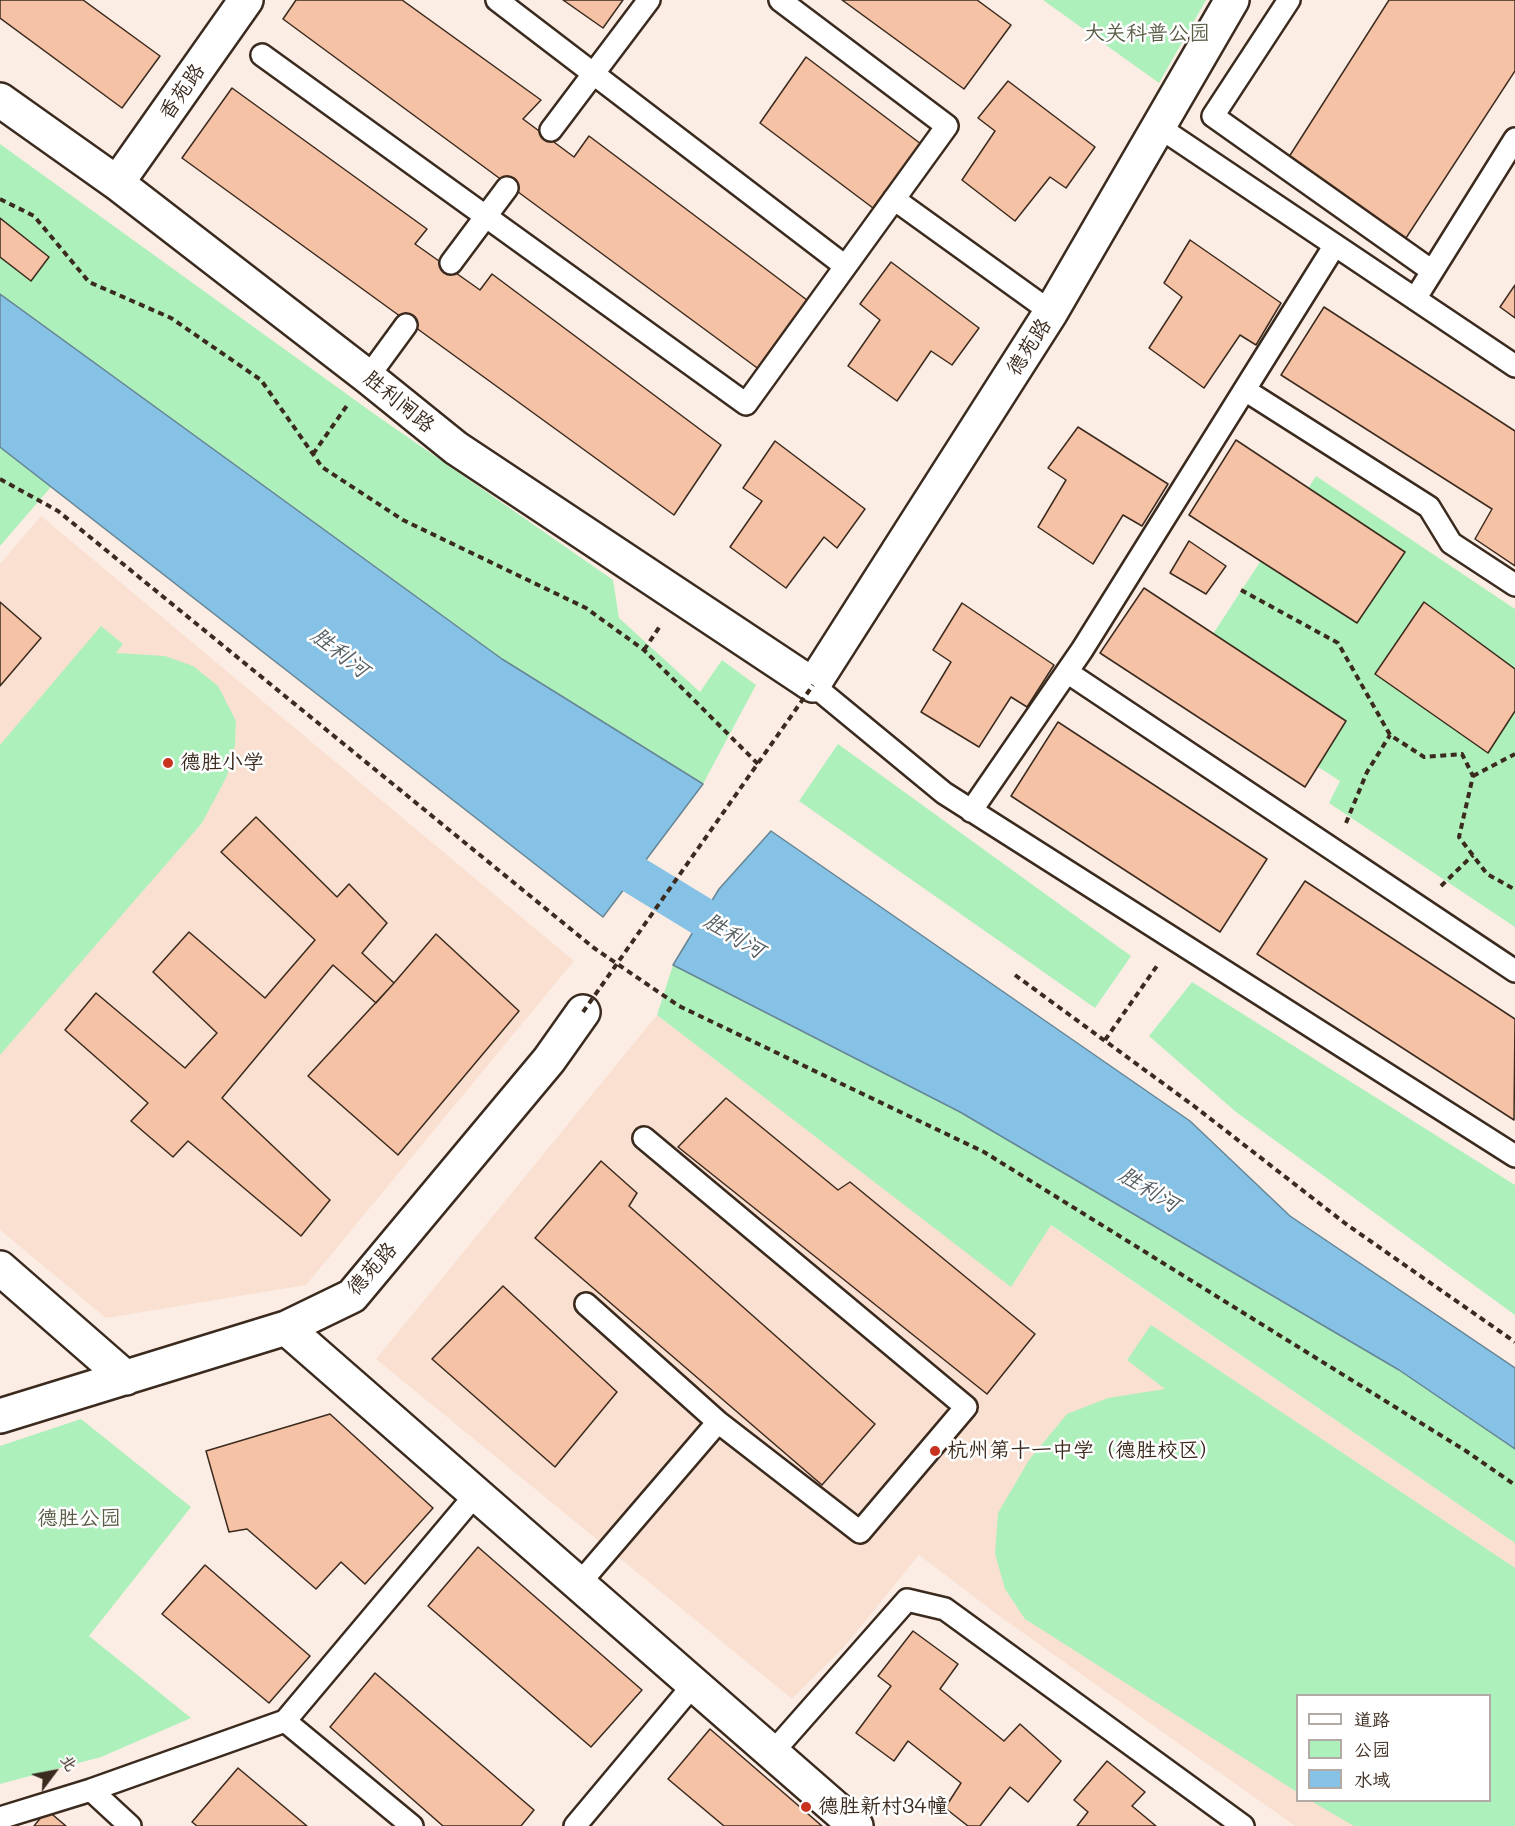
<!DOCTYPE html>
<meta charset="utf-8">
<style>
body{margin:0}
#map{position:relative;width:1515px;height:1826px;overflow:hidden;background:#fcede4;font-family:Mali,"LXGW WenKai TC",sans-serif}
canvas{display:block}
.legend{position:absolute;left:1296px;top:1694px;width:195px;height:108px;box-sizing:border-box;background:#fff;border:2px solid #b1aaa5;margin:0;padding:8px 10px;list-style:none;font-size:18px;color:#3b2a1e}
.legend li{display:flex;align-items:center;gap:12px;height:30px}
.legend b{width:30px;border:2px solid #b1aaa5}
.north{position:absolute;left:24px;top:1742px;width:60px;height:60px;-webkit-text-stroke:4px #fff;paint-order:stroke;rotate:58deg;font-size:16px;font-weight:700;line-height:24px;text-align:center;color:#3b2a1e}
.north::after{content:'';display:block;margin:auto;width:21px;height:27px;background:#3b2a1e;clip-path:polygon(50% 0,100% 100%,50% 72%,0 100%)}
</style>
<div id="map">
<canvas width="1515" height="1826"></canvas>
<ul class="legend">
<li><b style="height:8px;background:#fff"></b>道路</li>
<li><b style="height:16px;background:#adf0bb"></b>公园</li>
<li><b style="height:16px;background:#85c2e5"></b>水域</li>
</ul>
<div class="north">北</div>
</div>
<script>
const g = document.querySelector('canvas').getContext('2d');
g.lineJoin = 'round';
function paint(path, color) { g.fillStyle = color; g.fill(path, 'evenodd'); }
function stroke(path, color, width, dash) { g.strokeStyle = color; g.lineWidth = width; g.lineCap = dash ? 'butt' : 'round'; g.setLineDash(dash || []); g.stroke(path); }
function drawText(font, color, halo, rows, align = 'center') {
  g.font = font + ' Mali,"LXGW WenKai TC",sans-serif'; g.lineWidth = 5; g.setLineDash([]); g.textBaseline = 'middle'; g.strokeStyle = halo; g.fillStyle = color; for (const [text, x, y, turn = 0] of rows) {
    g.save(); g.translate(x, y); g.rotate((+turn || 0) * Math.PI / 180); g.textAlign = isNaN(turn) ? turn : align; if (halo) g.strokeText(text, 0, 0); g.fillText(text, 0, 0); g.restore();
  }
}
const built = new Path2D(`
 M41 516 574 961 306 1285 106 1318 0 1230V564Z
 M657 1015 1011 1286 1050 1225 1515 1543V1826H1295L1002 1618 919 1555 844 1647 792 1699 376 1359ZM1298 1696H1490V1800H1298Z`);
const green = new Path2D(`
 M1043 0H1206L1159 83Z
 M0 144 373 413 613 580 619 618 700 692 722 660 756 685 703 784 502 659 0 294Z
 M0 447 51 487 0 546Z
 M1316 476 1515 609V927L1329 803 1340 781 1183 680Z
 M101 626 123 644 116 653 165 656 193 666 218 686 236 721 235 745 227 776 202 823 0 1055V745Z
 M838 744 1131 956 1095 1008 799 801Z
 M673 965 960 1112 1399 1370 1515 1449V1543L1051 1225 1011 1287 657 1015Z
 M1192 982 1515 1185V1315L1236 1112 1149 1036Z
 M1151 1325 1515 1568V1826H1354L1311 1801 1490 1800V1696H1298L1297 1792 1025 1619 1005 1589 995 1554 998 1513 1029 1460 1067 1414 1108 1398 1165 1389 1127 1360Z
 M81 1419 191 1507 89 1636 191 1718 101 1757 0 1784V1446Z`);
const water = new Path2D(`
 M0 294 502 659 703 784 603 917 0 447Z
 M771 831 1190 1121 1290 1216 1515 1368V1449L1399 1370 960 1112 673 965 719 889Z`);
const canal = new Path2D(`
 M592 846 613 862 747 944`);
const building = new Path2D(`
 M0 0H83L160 56 122 108 0 18Z
 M296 0H402L541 100 523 119 574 157 589 136 811 303 760 370 283 19Z
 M563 0H623L603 28Z
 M842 0H977L1011 25 964 89Z
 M1389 0H1515V71L1406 238 1287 160Z
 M806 57 921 144 873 208 760 123Z
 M1008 81 1095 147 1066 188 1050 177 1015 221 962 180 995 131 978 118Z
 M232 88 427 229 415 244 480 290 492 274 721 445 674 515 182 158Z
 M0 218 49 257 31 281 0 257Z
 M1190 240 1281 303 1256 345 1240 335 1204 388 1149 348 1182 297 1164 283Z
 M891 262 979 328 952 365 931 351 897 401 848 366 880 320 860 304Z
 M1515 285V318L1500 307Z
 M1324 307 1515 431V566L1475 539 1492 509 1281 375Z
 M1078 427 1168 484 1142 526 1123 515 1093 564 1038 527 1066 480 1048 468Z
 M1236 440 1405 552 1357 623 1189 515Z
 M775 441 865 509 837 548 824 537 786 588 730 547 762 501 743 488Z
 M1189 541 1226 566 1206 594 1170 573Z
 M1144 588 1346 721 1305 787 1100 653Z
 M0 602 41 638 0 686Z
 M1424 602 1515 669V711L1488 753 1375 674Z
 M962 603 1054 665 1027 707 1011 697 979 747 921 712 951 662 933 650Z
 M1058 722 1267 859 1220 932 1011 796Z
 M256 817 337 897 349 884 387 923 362 953 394 983 376 1003 333 965 222 1098 330 1200 301 1236 188 1141 173 1157 131 1121 148 1103 65 1030 96 993 185 1068 217 1033 153 972 189 932 265 998 315 940 221 852Z
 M1305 881 1515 1019 1514 1120 1257 954Z
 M436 934 519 1011 398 1155 308 1076 394 983Z
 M726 1098 838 1190 850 1182 1035 1334 987 1394 678 1147Z
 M601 1161 637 1193 629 1206 875 1424 822 1485 535 1238Z
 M503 1286 617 1392 555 1467 432 1359Z
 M330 1414 433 1508 365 1584 341 1562 316 1589 247 1529 229 1532 206 1451Z
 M478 1547 642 1690 591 1747 428 1606Z
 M205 1565 310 1656 269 1703 162 1614Z
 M913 1631 958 1664 940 1689 1004 1741 1020 1724 1061 1761 1028 1802 1010 1787 980 1826H968L945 1808 961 1783 908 1741 894 1761 856 1733 891 1686 878 1676Z
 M375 1673 534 1810 521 1826H443L330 1727Z
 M710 1729 822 1826H724L668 1779Z
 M1107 1761 1145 1792 1132 1806 1156 1826H1077L1088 1812 1074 1800Z
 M238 1768 307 1826H197L192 1822Z
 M47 1810 66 1826H34Z`);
const path = new Path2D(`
 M0 199 34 216 89 282 171 318 261 380 322 467 403 520 586 608 644 650 758 764
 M313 454 348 404
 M0 479 58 511 594 948 679 1006 984 1152 1466 1451 1515 1485
 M1241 590 1338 643 1390 735 1424 757 1462 754 1473 776 1459 837 1487 874 1514 889 1515 887
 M644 650 660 626
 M1473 776 1515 754
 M1346 823 1367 772 1390 735
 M1441 886 1473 855
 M1015 975 1194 1106 1346 1224 1515 1342
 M1105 1040 1159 963`);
const service = new Path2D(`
 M497 0 845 266
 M1289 0 1213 116 1432 271
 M262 55 746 404 947 126 780 0
 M1159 127 1515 366
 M551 130 649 0
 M894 199 1051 312
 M451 263 507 188
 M1415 299 1515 139
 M368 377 406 325
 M1245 390 1429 507 1451 543 1515 585
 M1067 672 1515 971
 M813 685 944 793 1515 1156
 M971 811 1082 650 1335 245
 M644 1138 966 1407 860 1532 718 1422
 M579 1584 718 1422 586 1304
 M772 1753 907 1600 945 1609 1243 1826
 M91 1790 130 1826
 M0 1818 91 1790 285 1721
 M412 1826 285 1721 476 1494
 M575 1826 694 1684`);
const minor = new Path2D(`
 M0 100 117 183 368 377 456 448 813 685 1051 312 1232 0
 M117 183 246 0
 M0 1268 126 1378
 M286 1328 856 1826
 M0 1416 286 1328 352 1296 549 1060 583 1012`);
const pathBridge = new Path2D(`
 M583 1012 813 685`);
const markers = [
 [168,763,6,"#c8321e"],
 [935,1451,6,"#c8321e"],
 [806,1807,6,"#c8321e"]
];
const parkNames = [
 ["大关科普公园",1147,34],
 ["德胜公园",79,1519]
];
const streetNames = [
 ["香苑路",182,92,-55],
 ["德苑路",1029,347,-57],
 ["胜利闸路",399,402,39],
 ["德苑路",372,1269,-48]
];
const poiNames = [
 ["德胜小学",180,763],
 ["杭州第十一中学（德胜校区）",947,1451],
 ["德胜新村34幢",818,1807]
];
const waterNames = [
 ["胜利河",340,653,38],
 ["胜利河",734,936,31],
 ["胜利河",1149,1190,31]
];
paint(built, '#fae0d1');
paint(green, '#adf0bb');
paint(water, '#85c2e5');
stroke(water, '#678595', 1.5);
stroke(canal, '#85c2e5', 39);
paint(building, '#f5c2a6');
stroke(building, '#3b2a1e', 1.5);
stroke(service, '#3b2a1e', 26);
stroke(minor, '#3b2a1e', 38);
stroke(path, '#3b2a1e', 4, [6, 4.5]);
stroke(service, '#fff', 21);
stroke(minor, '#fff', 33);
stroke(pathBridge, '#3b2a1e', 4, [6, 4.5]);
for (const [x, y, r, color] of markers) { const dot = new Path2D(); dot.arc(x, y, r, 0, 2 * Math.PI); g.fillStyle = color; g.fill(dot); stroke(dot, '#fff', 2); }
drawText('21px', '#585c45', '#fff', parkNames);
drawText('21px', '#3b2a1e', '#fff', streetNames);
drawText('21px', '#3b2a1e', '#fff', poiNames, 'left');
drawText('italic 22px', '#555f64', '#fff', waterNames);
</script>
